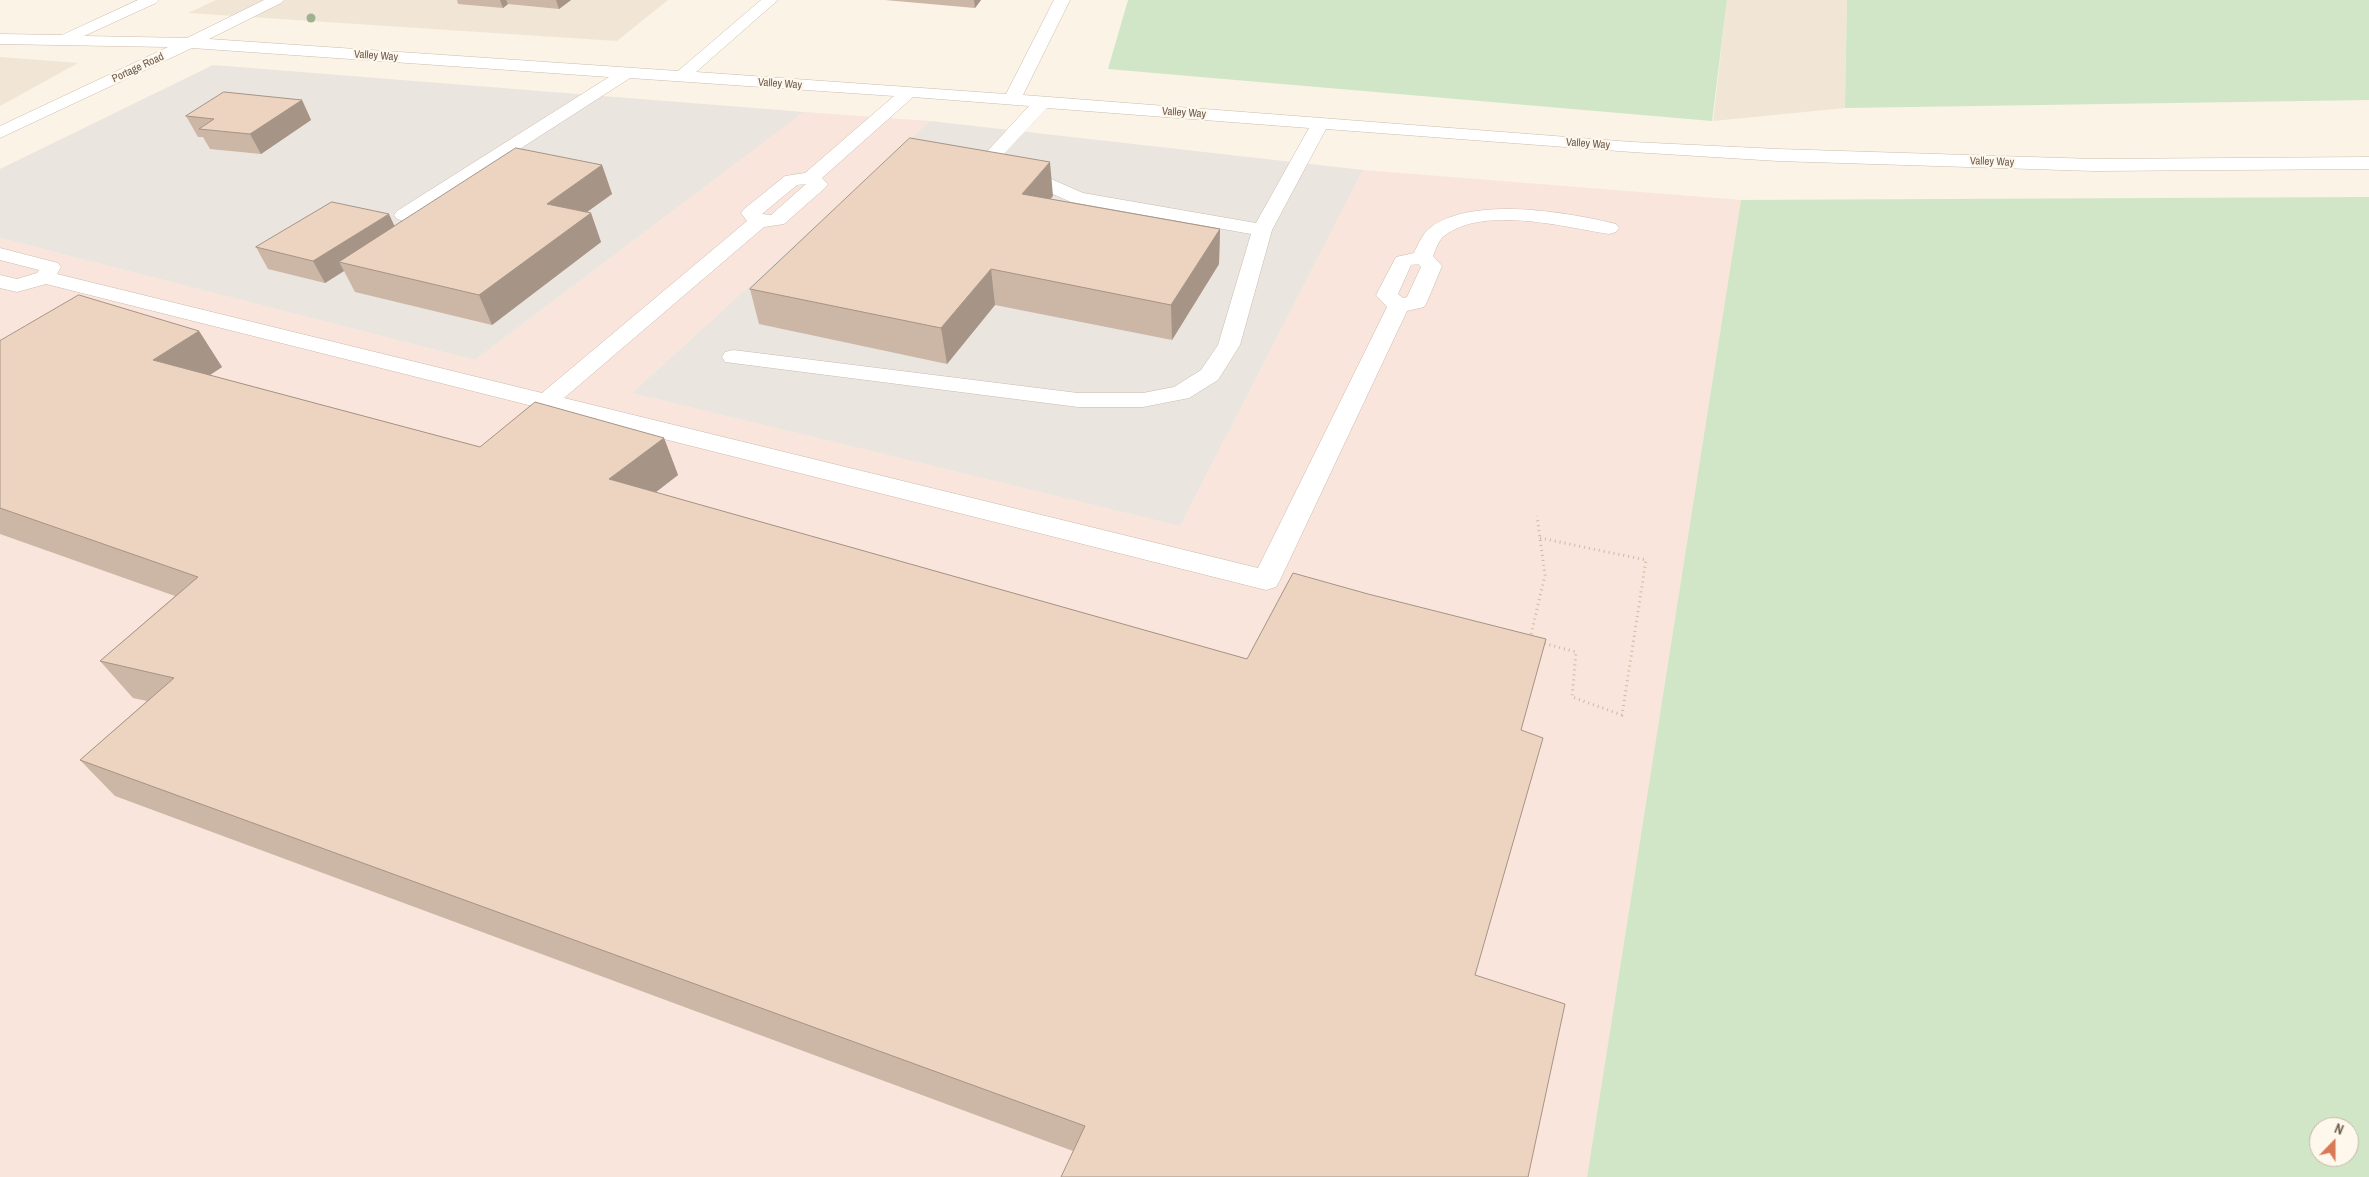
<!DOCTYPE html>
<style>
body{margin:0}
#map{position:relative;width:2369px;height:1177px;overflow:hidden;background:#faf3e6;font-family:"Archivo Narrow",sans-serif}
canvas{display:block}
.north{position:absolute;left:2309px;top:1117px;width:50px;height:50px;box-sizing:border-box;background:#fdf7ec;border:1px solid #c5b9ac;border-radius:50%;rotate:22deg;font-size:14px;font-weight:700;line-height:20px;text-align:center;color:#715c4d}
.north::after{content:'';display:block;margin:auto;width:18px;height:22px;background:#d97a56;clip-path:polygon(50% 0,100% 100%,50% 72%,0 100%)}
</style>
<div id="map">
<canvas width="2369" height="1177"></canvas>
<div class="north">N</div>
</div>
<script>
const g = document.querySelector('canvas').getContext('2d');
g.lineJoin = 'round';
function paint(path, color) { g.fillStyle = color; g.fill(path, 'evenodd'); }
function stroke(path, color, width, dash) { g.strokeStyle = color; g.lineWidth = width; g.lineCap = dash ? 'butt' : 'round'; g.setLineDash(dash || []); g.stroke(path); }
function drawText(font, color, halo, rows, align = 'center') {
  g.font = font + ' "Archivo Narrow",sans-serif'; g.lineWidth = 4.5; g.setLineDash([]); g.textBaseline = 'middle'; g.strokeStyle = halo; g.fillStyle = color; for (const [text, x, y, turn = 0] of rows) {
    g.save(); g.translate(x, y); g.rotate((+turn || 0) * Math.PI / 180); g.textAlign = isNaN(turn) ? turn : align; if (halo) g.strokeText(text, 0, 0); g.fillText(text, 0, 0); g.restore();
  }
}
const residential = new Path2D(`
 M216 0H668L617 41 188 13Z
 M1727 0H1847L1845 108 1713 121Z
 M0 57 78 63 0 106Z`);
const commercial = new Path2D(`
 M804 112 930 121 632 393 1180 526 1363 170 1741 200 1587 1177H0V238L475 360Z`);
const industrial = new Path2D(`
 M213 65 804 112 475 360 0 238V169Z
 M930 121 1363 170 1180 526 632 393Z`);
const green = new Path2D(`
 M1128 0H1727L1712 121 1108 69Z
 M1847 0H2369V100L1845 108Z
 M2369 197V1177H1587L1741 200ZM2319 1127H2349V1157H2319Z`);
const path = new Path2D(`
 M1540 538 1646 560 1622 715 1572 697 1576 652 1543 643
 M1530 639 1545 575 1537 516`);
const minor = new Path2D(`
 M138 0H159L156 3 84 36 187 38 264 0H284L281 3 209 39 678 71 761 0H778L696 72 1006 94 1054 0H1070L1023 95 1632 142 1778 149 2094 159 2369 157V169L2094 171 1778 161 1632 152 1326 129 1272 230 1240 345 1218 380 1189 398 1143 407H1078L725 362 722 357 725 352 733 350 1078 393H1143L1174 387 1201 370 1218 345 1251 234 1071 202 982 163 980 159 1029 106 913 97 822 178 828 184 825 188 784 224 764 227 564 398 1258 568 1387 307 1376 295 1396 257 1414 253C1418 244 1423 233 1431 227 1474 196 1567 212 1616 224L1619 228 1616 232 1609 234C1564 227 1483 205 1444 236 1438 241 1436 249 1433 256L1442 266 1427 302 1424 307 1407 311 1280 580 1276 587 1266 590 46 284 17 292 0 288V275L17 279 37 273 39 270 0 260V248L58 263 61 267 57 274 542 393 747 221 741 213 744 209 785 176 805 173 894 96 630 78 411 219 404 221 397 219 394 215 397 211 609 77 192 48 0 138V126L168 47 0 44V34L62 35ZM1047 108 1309 128 1256 223 1083 193 1001 157ZM806 184 771 215 762 214 797 185ZM1418 264 1421 267 1407 297 1403 298 1398 294 1411 265Z`);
const trees = [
 [311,18]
];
const wall = new Path2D(`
 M457 0H571L559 9 508 4 503 8 458 4Z
 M885 0H981L975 8Z
 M302 100 311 120 261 154 210 149 203 137H198L186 116Z
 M602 165 612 194 586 212 591 213 601 242 492 325 355 292 344 271 325 283 268 269 256 247 394 227Z
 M1053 196 1050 199 1220 229 1219 264 1172 340 995 305 947 364 759 324 750 289Z
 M199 331 222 367 210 375 480 447 664 438 678 475 655 492 1247 659 1368 594 1073 1151 115 796 80 760 147 701 133 698 100 661 175 596 0 534V341Z`);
const shadedWall = new Path2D(`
 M500 0H506L508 4 503 8Z
 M556 0H571L559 9Z
 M974 0H981L975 8Z
 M302 100 311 120 261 154 250 134Z
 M1050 162 1053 196 1025 228 1022 194Z
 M602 165 612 194 558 233 547 204Z
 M591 213 601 242 492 325 479 295Z
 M389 214 399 236 339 262 344 271 325 283 313 261Z
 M1220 229 1219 264 1172 340 1171 305Z
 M991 269 995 305 947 364 941 328Z
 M199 331 222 367 178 396 153 360Z
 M664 438 678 475 624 517 609 479Z`);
const building = new Path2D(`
 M224 92 302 100 250 134 199 129 214 119 186 116Z
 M910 138 1050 162 1022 194 1220 229 1171 305 991 269 941 328 750 289Z
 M516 148 602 165 547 204 591 213 479 295 339 262Z
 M332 202 389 214 313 261 256 247Z
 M79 295 199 331 153 360 480 447 535 402 664 438 609 479 1247 659 1293 573 1368 594 1546 639 1521 730 1543 738 1475 975 1565 1004 1528 1177H1061L1085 1126 80 760 174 678 100 661 198 577 0 508V341Z`);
const farStreetnames = [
 ["Valley Way",376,56,4],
 ["Portage Road",138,68,-25],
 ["Valley Way",780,84,4],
 ["Valley Way",1184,113,4],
 ["Valley Way",1588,144,4],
 ["Valley Way",1992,162,2]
];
paint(residential, '#f1e6d5');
paint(commercial, '#f9e5db');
paint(industrial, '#ebe5df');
paint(green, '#d1e6c6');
stroke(minor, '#cbbcad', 1);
stroke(path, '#d2b8a3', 3, [1, 4]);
paint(minor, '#fff');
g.fillStyle = '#9fb190';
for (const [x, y] of trees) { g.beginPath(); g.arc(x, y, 4.5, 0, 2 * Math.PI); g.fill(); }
paint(wall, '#ccb6a5');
paint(shadedWall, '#a69486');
paint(building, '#edd4c0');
stroke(building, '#a69486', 1);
drawText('11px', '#715c4d', '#fdf7ec', farStreetnames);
</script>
